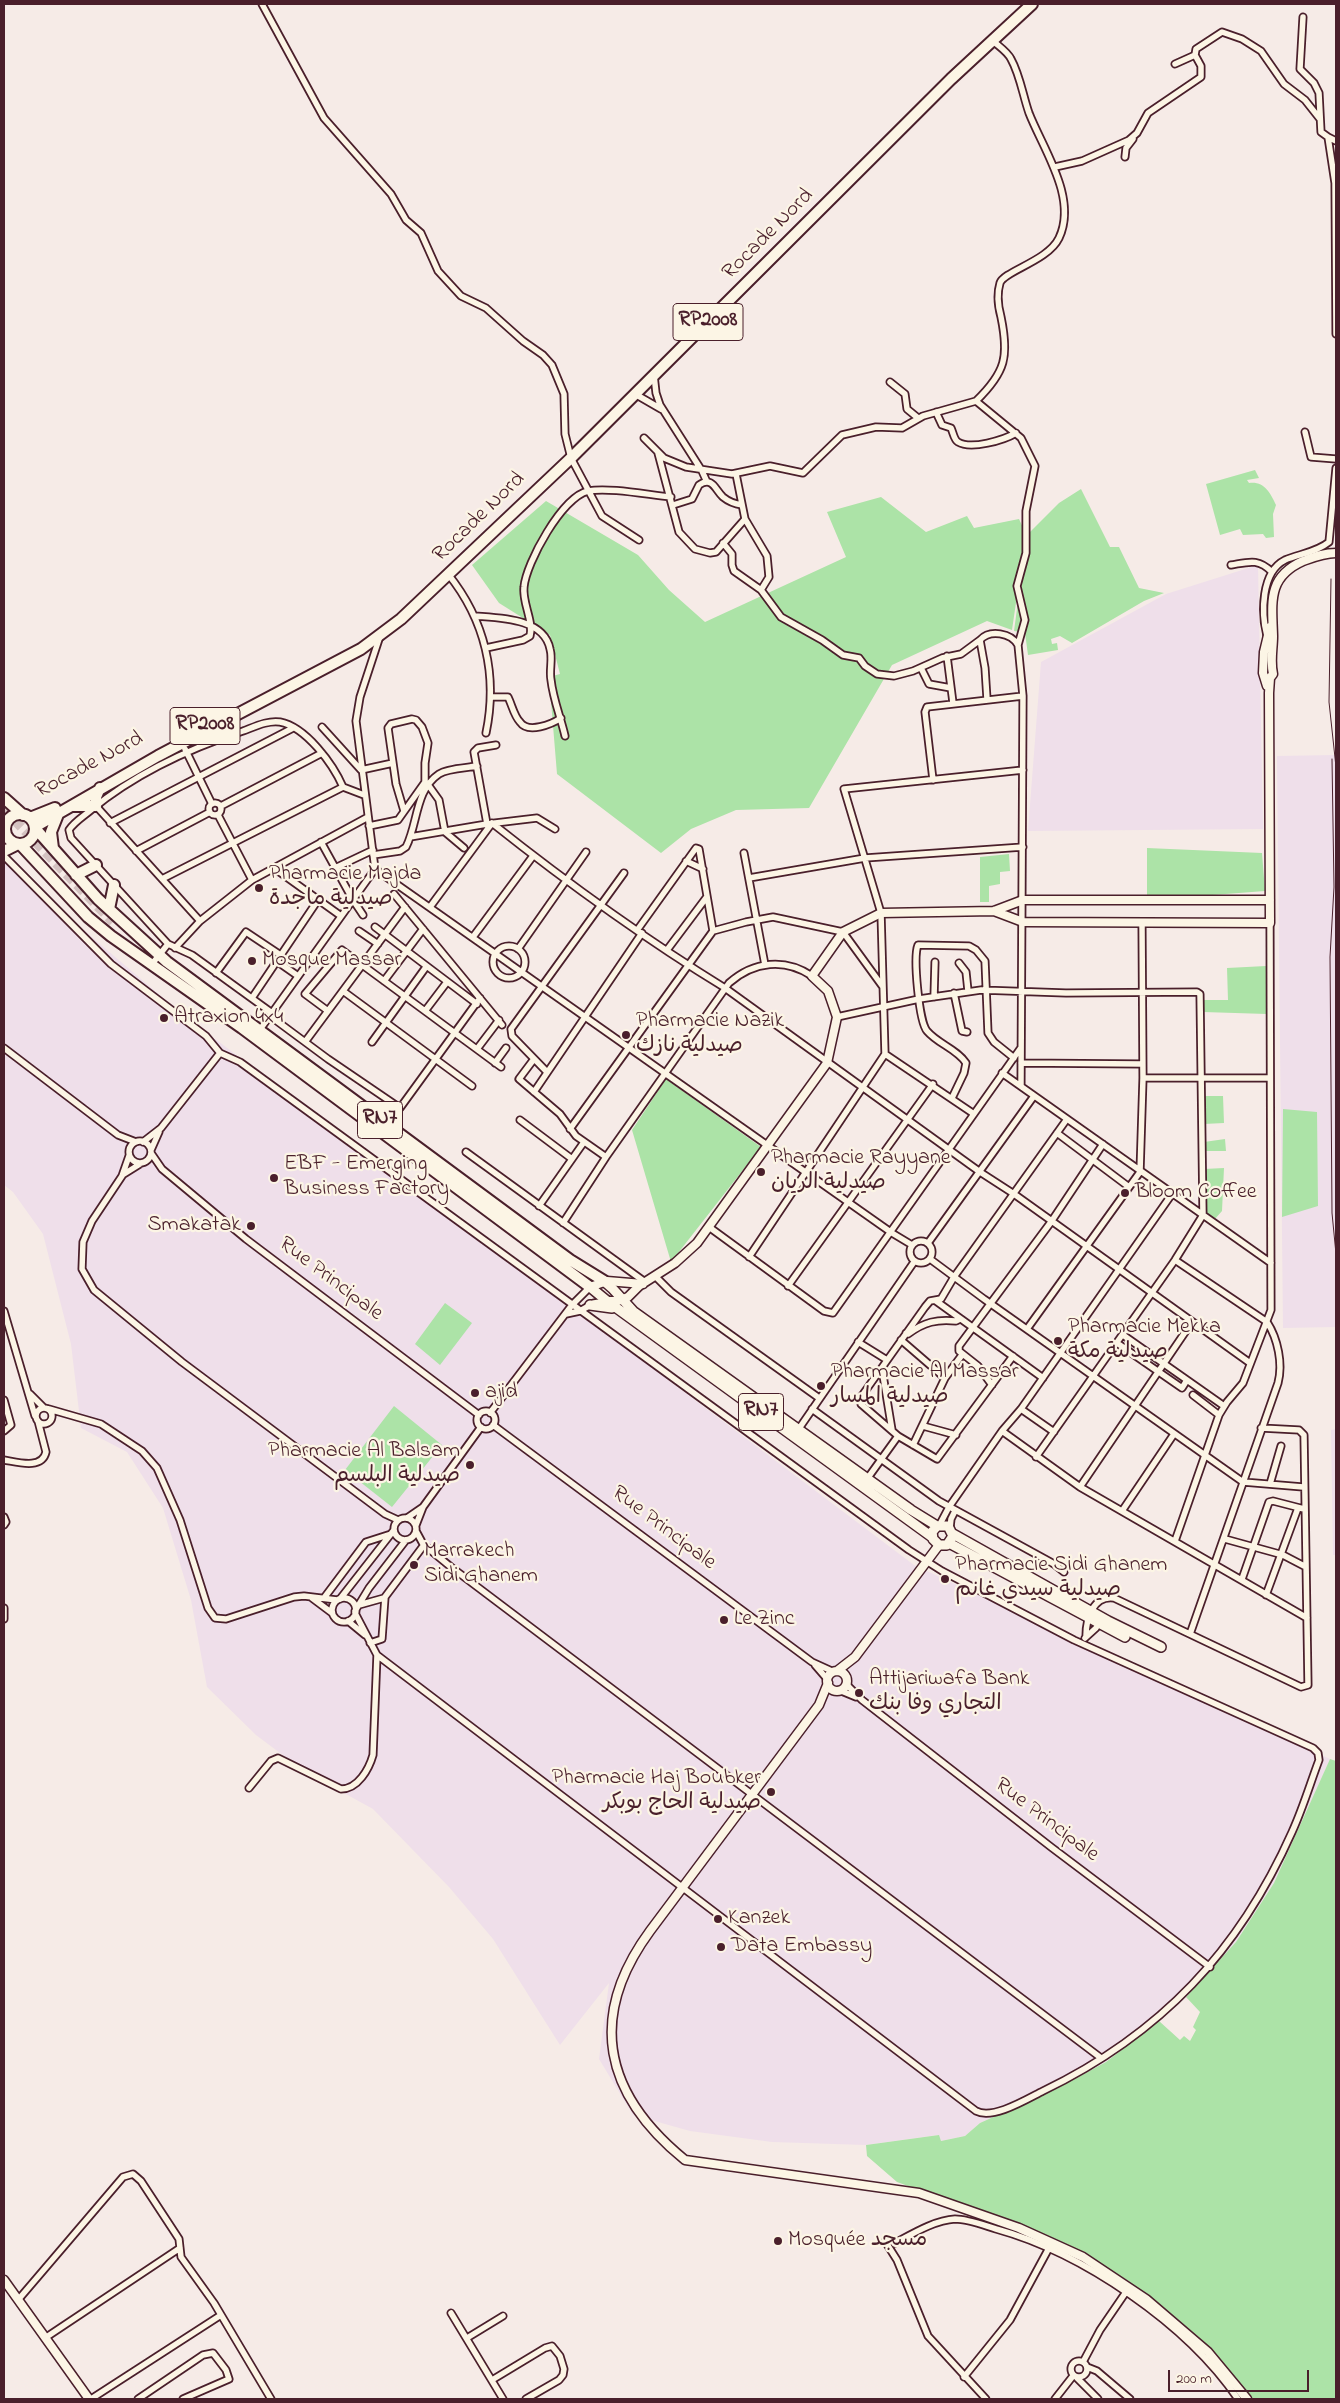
<!DOCTYPE html>
<meta charset="utf-8">
<style>
body{margin:0}
#map{position:relative;width:1340px;height:2403px;overflow:hidden;background:#f6ebe7;font-family:"Indie Flower",sans-serif}
canvas{display:block}
.frame{position:absolute;inset:0;border:5px solid #4a1f2b;pointer-events:none}
.scale{position:absolute;left:1168px;top:2370px;width:141px;height:22px;box-sizing:border-box;border:2px solid #4a1f2b;border-top:0;padding-left:6px;font-size:15px;line-height:18px;white-space:nowrap;color:#4a1f2b;-webkit-text-stroke:4px #fcf5e5;paint-order:stroke}
</style>
<div id="map">
<canvas width="1340" height="2403"></canvas>
<div class="frame"></div>
<div class="scale">200 m</div>
</div>
<script>
const g = document.querySelector('canvas').getContext('2d');
g.lineJoin = 'round';
function paint(path, color) { g.fillStyle = color; g.fill(path, 'evenodd'); }
function stroke(path, color, width, dash) { g.strokeStyle = color; g.lineWidth = width; g.lineCap = dash ? 'butt' : 'round'; g.setLineDash(dash || []); g.stroke(path); }
function drawText(font, color, halo, rows, align = 'center') {
  g.font = font + ' "Indie Flower","Playpen Sans Arabic",sans-serif'; g.lineWidth = 4.5; g.setLineDash([]); g.textBaseline = 'middle'; g.strokeStyle = halo; g.fillStyle = color; for (const [text, x, y, turn = 0] of rows) {
    g.save(); g.translate(x, y); g.rotate((+turn || 0) * Math.PI / 180); g.textAlign = isNaN(turn) ? turn : align; if (halo) g.strokeText(text, 0, 0); g.fillText(text, 0, 0); g.restore();
  }
}
const built = new Path2D(`
 M1258 565 1263 829 1028 831 1041 662 1166 594Z
 M1336 755V1327L1283 1328 1277 756Z
 M5 863 182 1014 914 1565 1330 1759 1274 1883 1236 1942 1213 1969 1186 1997 1106 2062 1058 2088 980 2123 965 2136 941 2141 938 2135 866 2145 772 2142 690 2131 633 2115 599 2059 609 1983 560 2045 493 1939 449 1887 373 1809 304 1771 256 1735 207 1687 191 1600 163 1508 127 1452 81 1428 71 1344 43 1234 13 1192 4 1185Z
 M1336 1429V1555H1333L1331 1430Z`);
const green = new Path2D(`
 M1255 470 1259 478 1247 480 1249 483C1264 481 1270 492 1276 505L1273 514 1274 537 1266 538 1263 534 1243 535 1240 529 1220 535 1206 484Z
 M1081 489 1110 547H1119L1139 588 1164 593 1144 601 1072 643 1060 636 1051 639 1052 644 1057 643 1058 650 1028 655 1025 633 1014 631 1027 535 1059 503Z
 M881 497 926 532 967 516 974 528 1019 519 1026 534 1012 630 987 621 892 665 809 808 736 810 691 829 661 853 557 774 549 677 560 674 550 635 499 603 472 565 546 501 638 555 669 590 705 622 846 557 827 512Z
 M1147 848 1262 853 1265 891 1147 900Z
 M1009 854 1010 871 1000 872V884L989 886V902H980V857Z
 M1266 966 1267 1014 1203 1012V1000H1228L1227 968Z
 M666 1079 761 1147 671 1262 632 1130Z
 M1203 1096H1223L1224 1123 1204 1124Z
 M1283 1109 1317 1112 1318 1206 1282 1217Z
 M1225 1139 1226 1151H1206L1204 1142Z
 M1224 1168 1222 1211 1214 1220 1205 1214 1204 1169Z
 M445 1303 472 1323 440 1365 415 1344Z
 M394 1406 442 1445 392 1507 345 1470Z
 M1330 1759 1336 1761V2399H1252L1222 2362 1188 2328 1127 2280 1088 2257 1046 2236 897 2182 867 2156 866 2145 939 2135 941 2141 965 2136 980 2123 1058 2088 1106 2062 1159 2021 1180 2040 1184 2036 1190 2041 1196 2030 1193 2027 1200 2012 1186 1997 1236 1942 1274 1883Z`);
const highwayTunnel = new Path2D(`
 M4 809 113 922`);
const street = new Path2D(`
 M262 4 324 118 391 194 406 220 421 233 438 271 461 296 486 308 523 341 543 355 552 365 564 394 565 434 571 458 602 516 639 540
 M1303 17 1300 69 1314 83 1319 93 1321 132 1328 137 1335 183 1336 334
 M1175 64 1195 55
 M1328 137 1336 141
 M1125 157 1126 148 1133 139
 M1055 167 1082 161 1129 140 1137 133 1148 113 1201 77V66L1195 55 1196 49 1222 32 1242 39 1261 51 1284 84 1305 100 1320 119
 M654 375 656 393 660 405 702 471 707 482
 M890 382 905 394 907 409 918 418
 M635 394 661 409
 M976 401C1006 372 1009 356 1001 317 998 306 997 293 1000 283 1004 271 1048 261 1059 238 1078 198 1043 149 1029 113 1023 96 1020 75 1011 59 1007 51 998 46 992 40
 M936 412 942 425 951 428C953 432 954 440 958 442 971 450 1004 440 1016 433
 M1305 432 1311 457 1336 459
 M644 438 664 458 686 467 732 474 770 466 803 473 842 435 876 427 902 428 923 416 976 401 1021 438 1035 466 1026 511V553L1017 586 1025 620 1018 645
 M658 453 679 532 695 549 710 553 716 552 745 519
 M736 474 745 519 767 556 769 577 761 590
 M673 505 692 499 699 485C713 476 715 490 723 497 729 502 735 504 742 505
 M723 543 732 554V565L734 571 761 590 781 617 822 640 843 655 859 658 865 666 877 674 894 676 913 671 942 658 961 654 980 640
 M1231 565C1249 562 1258 558 1272 572
 M448 574C485 620 498 675 486 733
 M475 616C500 618 544 618 550 649 553 659 549 670 551 680 553 699 561 718 565 736
 M1267 636C1261 613 1261 572 1285 560 1299 554 1317 552 1329 542L1336 468
 M486 648 523 640 530 636C534 621 522 603 524 587 526 563 562 497 588 491 609 487 649 495 671 497
 M947 656 953 703
 M921 668 929 684 951 688
 M491 697H508C512 705 514 716 520 722 528 734 552 724 561 718
 M987 699 985 668 980 640C990 629 1011 633 1018 645L1023 696 1021 1085
 M322 727 361 770 393 763
 M185 749 212 804
 M933 780 925 712 927 707 1023 696
 M429 786 439 800 445 832 464 848
 M209 809a6 6 0 1 1 12 0a6 6 0 1 1-12 0Z
 M96 806 200 921
 M221 806 322 753
 M218 815 252 880
 M110 823 293 728
 M487 824 474 752 478 748 496 745
 M369 826 398 820 425 782V763L428 743 422 727 416 720 412 719 391 724 388 728 396 784 404 811
 M410 837 487 824 537 818 555 829
 M321 842 353 900 363 915
 M136 851 210 812
 M744 853 765 965
 M373 855 400 851 406 847C418 824 415 790 439 774 448 768 466 768 477 766
 M4 856 111 964 206 1036 220 1053 240 1062 909 1550 942 1571 1074 1640 1313 1748 1318 1753 1319 1760C1310 1784 1303 1808 1292 1832 1239 1951 1161 2034 1043 2091 1027 2099 993 2120 976 2111L377 1655 355 1613
 M686 861 703 869
 M274 868 341 916
 M335 868 373 850
 M375 869 892 1233 912 1245
 M749 878 865 858 1023 847
 M162 879 343 787 364 795
 M394 894 502 1025
 M430 907 492 823C565 881 645 939 725 988L980 1172 1014 1194 1250 1363
 M375 927 477 1004
 M638 929 696 848 699 849 713 931
 M359 931 378 944
 M473 937 533 856
 M493 962a16 16 0 1 1 32 0a16 16 0 1 1-32 0Z
 M175 948 200 921 252 880 368 817
 M518 949 586 852
 M667 950 706 898
 M278 962 298 976
 M959 963 966 972 968 991
 M152 964 168 944
 M216 973 246 932 282 956
 M384 981 423 929
 M343 991 472 1086
 M954 993 962 1031 967 1032
 M934 997 935 962
 M252 998 318 900
 M328 1011 305 994 342 950 501 1067
 M425 1011 447 982
 M272 1013 192 955 168 944 71 838 69 830C74 822 84 816 91 810 136 773 188 749 243 731 254 727 268 720 280 722 306 727 333 764 343 787
 M270 1016 328 1059 400 1108 480 998
 M837 1017 919 999 981 990 1066 993 1197 992 1200 994 1203 1215 1175 1260 1036 1457
 M259 1031 375 869 356 721 360 697 380 636
 M305 1042 405 907
 M372 1042 426 967
 M4 1048 118 1135 136 1142
 M477 1049 499 1020
 M885 1054 974 1114
 M534 1059 519 1079 560 1114 576 1136 606 1157
 M495 1063 506 1048
 M1021 1063 1142 1064
 M547 1072 512 1036 511 1029 624 873
 M1002 1073 1271 1263
 M1143 1078H1269
 M534 1092 642 933
 M952 1098 964 1073 966 1063C957 1049 938 1044 927 1031 919 1022 913 957 918 945L969 946 976 950 985 961 988 1033 994 1042 1014 1058
 M520 1120 572 1159
 M570 1129 713 931 746 922 773 917 843 932 883 987
 M1057 1133 1129 1187
 M129 1152a11 11 0 1 1 22 0a11 11 0 1 1-22 0Z
 M143 1142 161 1128 220 1053
 M151 1150 159 1132
 M466 1152 645 1282
 M151 1153 162 1169 246 1239 479 1415
 M129 1156 122 1176 92 1221 83 1242 82 1269 94 1290 182 1362 385 1514 398 1520
 M124 1174 140 1164
 M539 1206 584 1142
 M563 1223 606 1157 729 983C754 961 785 958 812 976
 M709 1227 824 1311 833 1313 1020 1049
 M910 1252a11 11 0 1 1 22 0a11 11 0 1 1-22 0Z
 M928 1243 1034 1096
 M749 1257 885 1054 881 913 844 789 1023 770
 M930 1259 984 1299 1243 1482 1303 1487
 M1175 1260 1267 1322C1278 1339 1283 1364 1278 1383L1190 1634
 M655 1276 671 1292 819 1398
 M788 1286 933 1084
 M936 1301 1043 1378
 M4 1311 35 1416
 M566 1314 580 1311 594 1303 607 1301
 M1027 1329 1140 1172 1143 1078 1142 924
 M906 1333 908 1334C924 1322 937 1319 956 1321L960 1319
 M1123 1335 1224 1406
 M901 1340 945 1378
 M858 1342 887 1360
 M1117 1343 1182 1388 1187 1380
 M1013 1356 937 1459 898 1436 861 1404V1397L925 1307 930 1301 941 1299 954 1277 1067 1119
 M882 1369 892 1430
 M992 1385 978 1366 959 1351V1346L1051 1222 1103 1144
 M30 1394 43 1407
 M1193 1395 1219 1415
 M4 1400 11 1425 4 1431
 M36 1416a8 8 0 1 1 16 0a8 8 0 1 1-16 0Z
 M49 1409 101 1424 142 1451 157 1468 180 1520 208 1608 215 1618 226 1619 294 1597 304 1596 337 1600
 M812 1409 939 1501 1054 1564 1064 1572
 M1021 1409 1054 1432
 M477 1420a9 9 0 1 1 18 0a9 9 0 1 1-18 0Z
 M490 1413 572 1305 590 1287
 M493 1425 812 1662 834 1672
 M923 1426 956 1435
 M798 1430 914 1262
 M1002 1431 1080 1487 1307 1618
 M913 1445 945 1378 962 1355
 M4 1460C17 1462 42 1470 46 1452L38 1421
 M867 1479 898 1436
 M1270 1484 1281 1446
 M1080 1487 1192 1322
 M1122 1511 1174 1434
 M4 1517 6 1522 4 1525
 M394 1529a11 11 0 1 1 22 0a11 11 0 1 1-22 0Z
 M407 1518 423 1507
 M940 1524 949 1507 1002 1431 1021 1409 1172 1194
 M416 1525 423 1507 481 1427
 M950 1528 951 1519 955 1511
 M416 1531 423 1544 451 1567 1101 2058
 M1225 1539 1283 1555 1306 1567
 M1175 1541 1219 1415 1227 1402 1243 1383 1271 1310 1270 923
 M1242 1579 1269 1502 1273 1501 1304 1509
 M1266 1595 1298 1508
 M312 1598 332 1613
 M324 1598 366 1542 391 1534
 M332 1610a12 12 0 1 1 24 0a12 12 0 1 1-24 0Z
 M340 1599 394 1530
 M359 1605 384 1598
 M4 1608V1619
 M355 1611 369 1588 406 1540
 M348 1621 365 1635
 M1086 1636C1086 1619 1093 1595 1114 1598L1301 1687 1308 1685 1304 1435 1299 1430 1261 1428
 M1085 1638 1096 1628 1100 1621
 M370 1643 382 1639 385 1597 424 1545
 M815 1665 828 1680
 M846 1684 862 1700 1051 1847 1210 1967
 M839 1690 856 1697
 M249 1788 271 1761 278 1758 341 1789C358 1789 369 1769 373 1755L377 1655
 M885 2241 897 2260 928 2336 986 2399
 M895 2243C912 2234 935 2220 955 2219 968 2219 983 2225 996 2229 1083 2253 1187 2324 1238 2399
 M18 2300 123 2177 133 2174 141 2181 179 2239 181 2257 214 2303 271 2399
 M451 2313 503 2399
 M45 2338 180 2248
 M467 2338 503 2316
 M1071 2369a8 8 0 1 1 16 0a8 8 0 1 1-16 0Z
 M1083 2362 1100 2330 1126 2292
 M1087 2367 1097 2371 1130 2399
 M964 2377 1010 2320 1049 2248
 M1077 2378 1098 2399
 M492 2380 545 2348 552 2346 560 2356 564 2369 563 2375 559 2380 526 2399
 M91 2399 221 2315
 M138 2399 203 2355 213 2353 226 2370 229 2379 183 2399
 M1055 2399 1073 2376`);
const secondary = new Path2D(`
 M1267 686 1263 673 1264 652 1270 627
 M994 911 1023 922 1270 923 1269 693 1270 678 1273 674C1270 661 1273 649 1273 636 1272 602 1267 577 1303 561 1314 557 1324 553 1336 553
 M590 1287 607 1281 643 1284
 M607 1301H618L628 1297 639 1286 675 1263 697 1243 827 1063 837 1017 828 991 812 976 843 932 881 913 994 911 1023 900H1270
 M837 1671 855 1657 939 1545
 M827 1681a10 10 0 1 1 20 0a10 10 0 1 1-20 0Z
 M828 1683 819 1705 650 1931C587 2017 604 2094 685 2160L919 2193 1019 2228 1083 2257 1146 2299 1208 2352 1247 2399
 M4 2280 89 2399`);
const primary = new Path2D(`
 M604 1281 612 1288 634 1312 911 1510 937 1526H948L953 1536 947 1545H939L933 1539 932 1532 937 1526
 M590 1287 607 1301 932 1537
 M590 1305 612 1308
 M953 1534 1108 1621 1161 1647
 M949 1543 1125 1637`);
const highway = new Path2D(`
 M4 798 23 815
 M72 806H96V797L100 788
 M5 829a15 15 0 1 1 30 0a15 15 0 1 1-30 0Z
 M30 818 55 808
 M35 827 158 756 361 649 401 619 571 458 951 79 1032 4
 M35 828 98 899 167 962 570 1260 604 1281
 M20 844 88 917 111 936 242 1028 590 1287
 M53 848 51 832 59 812
 M4 851 18 844
 M76 875 96 865
 M109 909 114 885`);
const rail = new Path2D(`
 M1331 579 1329 702 1336 767
 M1332 759 1334 887 1330 957 1332 1213 1336 1254`);
const markers = [
 [259,888,5,"#4a1f2b"],
 [252,961,5,"#4a1f2b"],
 [164,1018,5,"#4a1f2b"],
 [626,1035,5,"#4a1f2b"],
 [761,1172,5,"#4a1f2b"],
 [274,1178,5,"#4a1f2b"],
 [1125,1193,5,"#4a1f2b"],
 [251,1226,5,"#4a1f2b"],
 [1058,1341,5,"#4a1f2b"],
 [821,1386,5,"#4a1f2b"],
 [475,1393,5,"#4a1f2b"],
 [470,1465,5,"#4a1f2b"],
 [414,1565,5,"#4a1f2b"],
 [945,1579,5,"#4a1f2b"],
 [724,1620,5,"#4a1f2b"],
 [859,1693,5,"#4a1f2b"],
 [771,1792,5,"#4a1f2b"],
 [718,1919,5,"#4a1f2b"],
 [721,1947,5,"#4a1f2b"],
 [778,2241,5,"#4a1f2b"]
];
const shields = [
 [708,322,70],
 [205,726,70],
 [380,1120,45],
 [761,1412,45]
];
const shieldNames = [
 ["RP2008",708,322],
 ["RP2008",205,726],
 ["RN7",380,1120],
 ["RN7",761,1412]
];
const streetNames = [
 ["Rocade Nord",769,235,-45],
 ["Rocade Nord",480,518,-44],
 ["Rocade Nord",90,766,-28],
 ["Rue Principale",330,1280,37],
 ["Rue Principale",663,1529,37],
 ["Rue Principale",1046,1821,37]
];
const poiNames = [
 ["Pharmacie Majda",269,875],
 ["صيدلية ماجدة",269,900],
 ["Mosque Massar",262,961],
 ["Atraxion 4x4",174,1018],
 ["Pharmacie Nazik",636,1022],
 ["صيدلية نازك",636,1047],
 ["Pharmacie Rayyane",771,1159],
 ["صيدلية الريان",771,1184],
 ["EBF - Emerging",284,1165],
 ["Business Factory",284,1190],
 ["Bloom Coffee",1135,1193],
 ["Smakatak",241,1226,"right"],
 ["Pharmacie Mekka",1068,1328],
 ["صيدلية مكة",1068,1353],
 ["Pharmacie Al Massar",831,1373],
 ["صيدلية المسار",831,1398],
 ["ajid",485,1393],
 ["Pharmacie Al Balsam",460,1452,"right"],
 ["صيدلية البلسم",460,1477,"right"],
 ["Marrakech",424,1552],
 ["Sidi Ghanem",424,1577],
 ["Pharmacie Sidi Ghanem",955,1566],
 ["صيدلية سيدي غانم",955,1591],
 ["Le Zinc",734,1620],
 ["Attijariwafa Bank",869,1680],
 ["التجاري وفا بنك",869,1705],
 ["Pharmacie Haj Boubker",761,1779,"right"],
 ["صيدلية الحاج بوبكر",761,1804,"right"],
 ["Kanzek",728,1919],
 ["Data Embassy",731,1947],
 ["Mosquée مسجد",788,2241]
];
paint(built, '#efdfea');
paint(green, '#ace3a7');
stroke(highwayTunnel, '#d4c2c1', 10, [10, 5]);
stroke(street, '#4a1f2b', 9);
stroke(secondary, '#4a1f2b', 11);
stroke(primary, '#4a1f2b', 12);
stroke(highway, '#4a1f2b', 14);
stroke(street, '#fcf5e5', 5.5);
stroke(secondary, '#fcf5e5', 8);
stroke(primary, '#fcf5e5', 9);
stroke(highway, '#fcf5e5', 10);
stroke(rail, '#4a1f2b', 1);
for (const [x, y, r, color] of markers) { const dot = new Path2D(); dot.arc(x, y, r, 0, 2 * Math.PI); g.fillStyle = color; g.fill(dot); stroke(dot, '#fcf5e5', 2); }
for (const [x, y, w] of shields) { const box = new Path2D(); box.roundRect(x - w / 2, y - 18.5, w, 37, 4); g.fillStyle = '#fcf5e5'; g.fill(box); stroke(box, '#4a1f2b', 1); }
drawText('bold 21px', '#4a1f2b', null, shieldNames);
drawText('22px', '#4a1f2b', '#fcf5e5', streetNames);
drawText('22px', '#4a1f2b', '#fcf5e5', poiNames, 'left');
</script>
